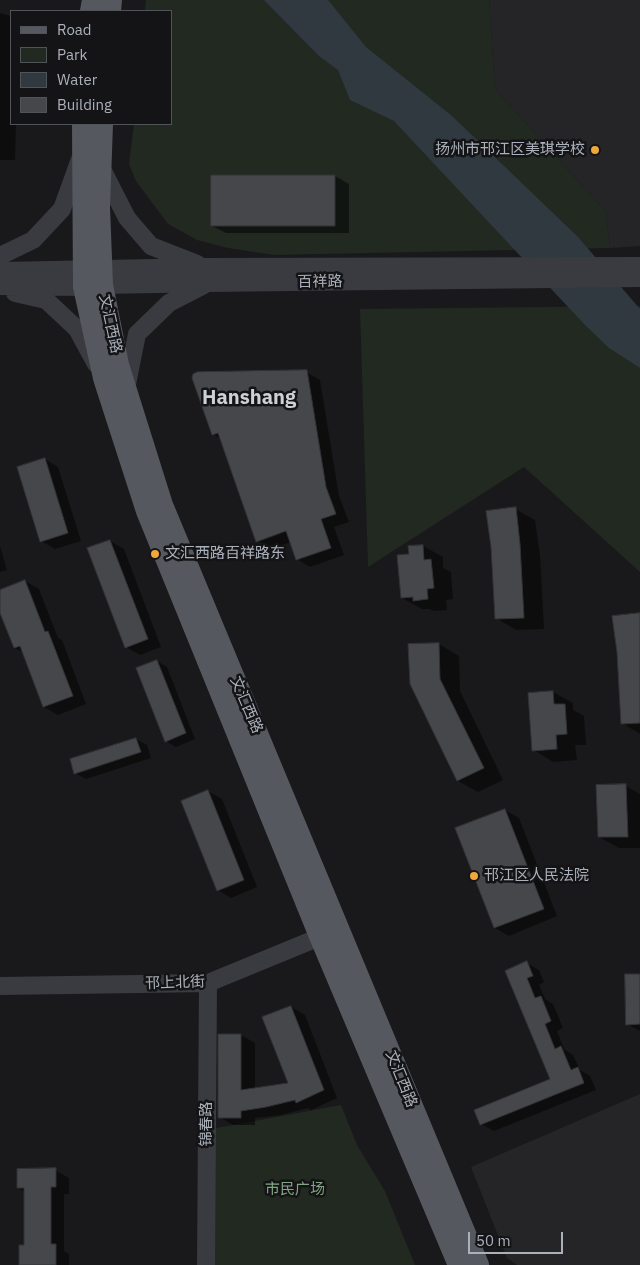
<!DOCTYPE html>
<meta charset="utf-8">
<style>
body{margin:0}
#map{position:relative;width:640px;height:1265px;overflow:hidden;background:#19191b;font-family:"IBM Plex Sans",sans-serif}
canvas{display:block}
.legend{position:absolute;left:10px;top:10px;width:162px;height:115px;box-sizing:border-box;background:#141416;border:1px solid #505358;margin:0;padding:6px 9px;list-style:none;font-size:15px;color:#abb1bb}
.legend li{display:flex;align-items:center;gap:10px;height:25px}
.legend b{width:25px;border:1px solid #505358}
.scale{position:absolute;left:468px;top:1232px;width:95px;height:22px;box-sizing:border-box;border:2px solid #abb1bb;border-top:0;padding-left:6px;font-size:15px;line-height:18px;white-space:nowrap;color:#abb1bb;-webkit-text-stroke:4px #141416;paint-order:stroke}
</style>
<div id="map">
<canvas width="640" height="1265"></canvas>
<ul class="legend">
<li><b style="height:6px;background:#56585f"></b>Road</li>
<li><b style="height:14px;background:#212921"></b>Park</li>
<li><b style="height:14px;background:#2f393f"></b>Water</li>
<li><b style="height:14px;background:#45474b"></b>Building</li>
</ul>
<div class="scale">50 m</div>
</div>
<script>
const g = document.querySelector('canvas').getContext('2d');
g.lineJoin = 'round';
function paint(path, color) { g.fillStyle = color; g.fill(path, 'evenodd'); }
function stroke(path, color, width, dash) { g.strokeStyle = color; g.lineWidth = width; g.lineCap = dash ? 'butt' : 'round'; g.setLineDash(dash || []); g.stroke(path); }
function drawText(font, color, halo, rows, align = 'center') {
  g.font = font + ' "IBM Plex Sans","Noto Sans SC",sans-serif'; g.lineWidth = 5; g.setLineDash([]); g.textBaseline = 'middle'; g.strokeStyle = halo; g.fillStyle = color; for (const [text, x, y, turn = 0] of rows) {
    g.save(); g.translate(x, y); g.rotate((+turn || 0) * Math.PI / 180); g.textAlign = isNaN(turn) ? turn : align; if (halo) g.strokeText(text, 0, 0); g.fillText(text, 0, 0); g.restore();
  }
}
const built = new Path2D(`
 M489 0H640V246L610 248 606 212 495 89Z
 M640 1094V1265H517L507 1258 471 1167Z`);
const green = new Path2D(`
 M146 0H489L495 89 606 212 610 248 274 255 228 248 197 240 168 224 136 181 129 164 134 124H171V11H145Z
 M640 306V572L524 467 368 567 360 309Z
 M341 1105 357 1145 385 1191 415 1265H212L211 1129Z`);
const water = new Path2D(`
 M264 0H328L366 47 452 116 578 237 640 309V368L609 348 584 324 394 121 350 100 338 70 319 56Z`);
const shadow = new Path2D(`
 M0 13 11 16V124H16L15 160H0Z
 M335 176 349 184V233H226L212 226Z
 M306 372 320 380 339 496 349 522 334 527 344 555 310 567 297 559 291 542 271 549 258 541 221 439 213 434Z
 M45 459 58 467 81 541 55 549 41 541Z
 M515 509 535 520 540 556 544 629 516 630 496 618Z
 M110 541 124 549 161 647 140 655 126 647Z
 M0 546 7 570 0 572Z
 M423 546 443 557V568L451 572 453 599 446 600 447 610 434 611 429 609H422L402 598 410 555Z
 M25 581 39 589 58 638 62 640 86 704 58 715 44 707 24 653 15 648 0 609V591Z
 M640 614V734L622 723Z
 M439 644 459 656 460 691 503 780 478 792 458 781 411 683Z
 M157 661 167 667 195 739 176 747 166 741Z
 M553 692 573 703V710L584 716 586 745H575L577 760 553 762 534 750Z
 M136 739 147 745 151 758 86 779 75 773Z
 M626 786 640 794V848H619L599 837Z
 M208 791 222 799 257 887 231 898 218 890Z
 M505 810 519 818 557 916 509 936 495 928 457 829Z
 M527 963 539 970 544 982 539 985 545 999 553 1004 563 1028 557 1031 564 1049 573 1055 580 1070 590 1076 596 1090 494 1131 481 1124 476 1110 551 1080 506 971Z
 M640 975V1031L627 1024Z
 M291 1007 305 1015 337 1098 311 1110 308 1108 281 1115 255 1118V1125H233L219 1117 241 1035 255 1043V1089L290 1084Z
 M55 1170 69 1178V1194H64V1251L69 1254V1265H20L25 1246V1192L18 1188Z`);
const building = new Path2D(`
 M211 175H335V226H211Z
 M307 370 326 487 336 514 321 519 331 548 296 560 286 531 256 542 218 433 212 435 192 378 193 374 197 372Z
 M45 458 68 533 40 542 17 467Z
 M516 507 520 544 524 618 495 619 491 547 486 511Z
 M110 540 148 639 125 648 87 548Z
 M423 545 424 560 431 559 434 588 427 589 428 599 413 601V597L401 598 397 555 409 554 408 546Z
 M25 580 45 632 48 631 73 696 43 707 20 646 14 648 0 613V590Z
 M640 613V723L621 724 617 652 612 616Z
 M439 643 440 679 484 768 457 781 410 684 408 644Z
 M157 660 186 733 165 742 136 668Z
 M553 691 554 704H565L567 734 556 735 557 749 532 751 528 693Z
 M136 738 141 752 74 774 70 759Z
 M626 784 628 837H598L596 785Z
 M208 790 244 880 217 891 181 801Z
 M505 809 544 909 494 928 455 828Z
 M527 961 533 976 527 978 535 998 541 996 551 1021 545 1024 555 1049 561 1046 571 1070 578 1067 584 1083 480 1125 474 1110 550 1079 505 971Z
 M625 974H640V1024L626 1025Z
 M291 1006 324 1090 296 1103 295 1100 266 1107 241 1111V1118H218V1034H241V1090L288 1083 262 1017Z
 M56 1168V1187H51V1244H56V1265H19V1245H24V1188H17V1169Z`);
const minor = new Path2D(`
 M101 167 127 218 151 246 197 264
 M0 256 33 240 62 209 80 159
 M0 271 204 267 640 266
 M0 286 84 287 102 285 207 283 640 278
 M15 293 46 300 77 329 96 364
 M126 389 137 334 169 303 204 285
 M0 986 208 983 332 932
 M206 1265 208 983`);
const major = new Path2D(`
 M91 11 93 0
 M110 11 111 0
 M83 124 84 287 104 378 147 511 320 936 459 1265
 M102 124 99 207 102 285 118 365 162 505 478 1265`);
const markers = [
 [595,150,5,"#f0a83c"],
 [155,554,5,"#f0a83c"],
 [474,876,5,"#f0a83c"]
];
const poiNames = [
 ["扬州市邗江区美琪学校",585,150,"right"],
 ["文汇西路百祥路东",165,554],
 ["邗江区人民法院",484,876]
];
const streetNames = [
 ["百祥路",320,282,-1],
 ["文汇西路",110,324,78],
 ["文汇西路",246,705,67],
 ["邗上北街",175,983,-2],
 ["文汇西路",401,1079,68],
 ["锦春路",207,1124,-90]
];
const parkNames = [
 ["市民广场",295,1190]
];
const districtNames = [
 ["Hanshang",249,398]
];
paint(built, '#252528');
paint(green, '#212921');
paint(water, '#2f393f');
paint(shadow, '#0007');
paint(building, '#45474b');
stroke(building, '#333337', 1);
stroke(minor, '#3a3b40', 18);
stroke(major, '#56585f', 22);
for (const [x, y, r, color] of markers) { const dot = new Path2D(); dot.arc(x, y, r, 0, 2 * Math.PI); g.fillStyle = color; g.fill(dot); stroke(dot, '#141416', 2); }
drawText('15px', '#abb1bb', '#141416', poiNames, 'left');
drawText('15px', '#abb1bb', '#141416', streetNames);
drawText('15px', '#83a583', '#141416', parkNames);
drawText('bold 20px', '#ccd0d7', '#141416', districtNames);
</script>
